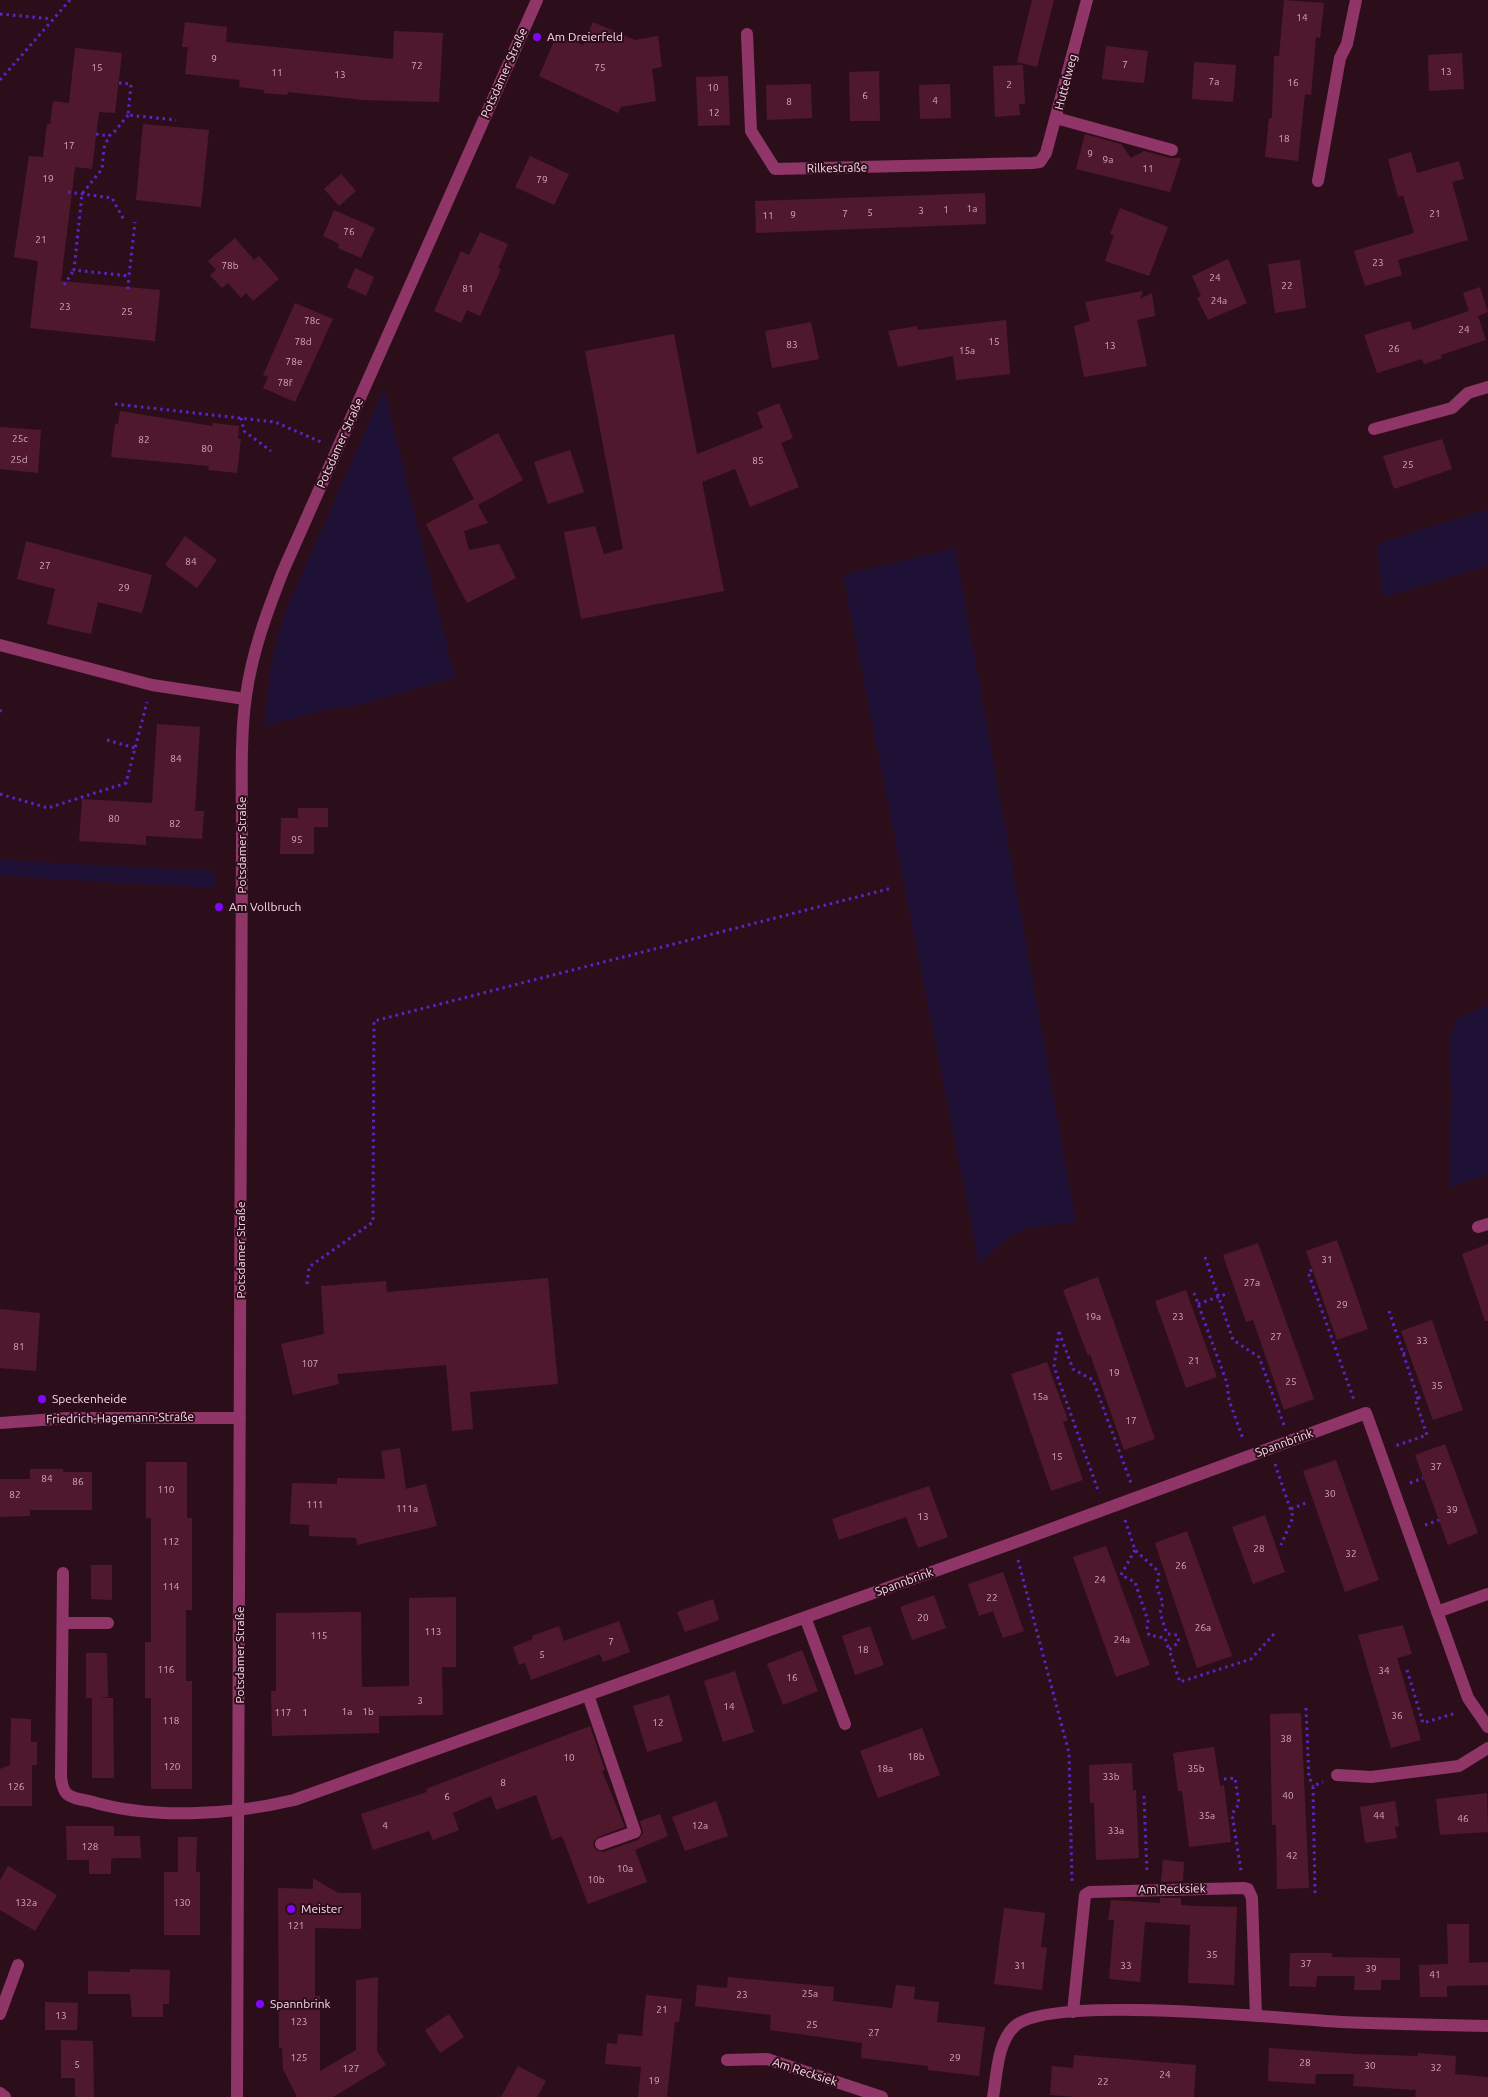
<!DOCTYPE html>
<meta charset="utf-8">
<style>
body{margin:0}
canvas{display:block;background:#2c0e1b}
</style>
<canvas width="1488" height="2097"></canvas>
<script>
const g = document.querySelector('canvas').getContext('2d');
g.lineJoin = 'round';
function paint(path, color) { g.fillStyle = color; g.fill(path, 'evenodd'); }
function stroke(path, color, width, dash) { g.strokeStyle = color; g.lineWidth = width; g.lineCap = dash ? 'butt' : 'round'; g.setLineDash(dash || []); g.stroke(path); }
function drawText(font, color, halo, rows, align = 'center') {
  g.font = font + ' Ubuntu,sans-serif'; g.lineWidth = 4; g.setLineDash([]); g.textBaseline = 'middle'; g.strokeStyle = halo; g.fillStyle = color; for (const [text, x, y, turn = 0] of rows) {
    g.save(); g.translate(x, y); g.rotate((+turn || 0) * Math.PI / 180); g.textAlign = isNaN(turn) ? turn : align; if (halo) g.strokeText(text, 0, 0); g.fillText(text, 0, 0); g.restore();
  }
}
const green = new Path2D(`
 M384 389 455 678 359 705 329 709 265 726 270 670 284 615Z
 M1488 509V566L1383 597 1377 544Z
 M955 548 1076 1222 1026 1228 1007 1239 979 1263 843 575Z
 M0 860 216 871V888L0 876Z
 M1488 1004V1174L1449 1188 1451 1101 1450 1038 1457 1019Z`);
const building = new Path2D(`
 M1032 0H1054L1037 67 1017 62Z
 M1284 0 1324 3 1320 38 1316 37 1311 95 1305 94 1298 161 1265 157 1269 118H1272L1274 56H1279Z
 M185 22 227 27 226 42 393 59 394 31 443 33 439 102 364 100 288 92 287 95 264 93V90L239 87 240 80 185 74 188 47H182Z
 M593 22 635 40 658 36 662 67 652 69 656 101 621 107 618 113 539 76 557 34 583 45Z
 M1106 46 1148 51 1144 83 1102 79Z
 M75 48 122 53 115 113 99 112 92 169 75 167 61 281 160 290 155 341 30 328 38 261 14 257 29 156 43 157 47 124H50L53 101 69 103Z
 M1462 53 1464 89 1429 91 1428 55Z
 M1194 62 1236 65 1233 102 1192 99Z
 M1023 65 1025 104H1019L1020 115 995 117 993 66Z
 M879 71 880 121H850L849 72Z
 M728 76 730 125 698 126 696 77Z
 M811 84 812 118 767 120 766 85Z
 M950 84 951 118 920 119 919 85Z
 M143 124 209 130 201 207 136 200Z
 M1085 134 1121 144 1131 158 1144 151 1170 158H1181L1170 192 1076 169Z
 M1411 152 1417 173 1459 161 1464 179 1452 182 1468 240 1398 260 1402 275 1365 286 1354 251 1414 233 1403 195 1398 197 1388 159Z
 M530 156 569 174 554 205 515 187Z
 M341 174 356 191 339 206 324 189Z
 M985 193 986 224 756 233 755 201Z
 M1120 208 1168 227 1149 276 1105 261 1114 235 1110 234Z
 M334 210 375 228 361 258 338 248 339 244 323 236Z
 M480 232 508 244 498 268 501 269 480 316 467 310 461 323 434 311 461 251 469 255Z
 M235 238 254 260 259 256 279 279 253 301 246 293 241 298 228 283 222 288 210 275 216 270 208 261Z
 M1228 259 1247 303 1208 320 1197 298 1201 296 1192 276Z
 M1300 260 1306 308 1275 313 1268 264Z
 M355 268 374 277 366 296 347 287Z
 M1480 287 1488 312 1478 316 1486 340 1441 355 1442 358 1424 364 1422 359 1377 373 1364 335 1410 321 1413 330 1469 311 1463 293Z
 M1143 291 1140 299 1152 293 1155 316 1137 320 1147 366 1084 377 1074 326 1090 321 1085 302Z
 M295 303 333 319 295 402 263 388 268 377 263 375Z
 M1006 320 1010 374 956 380 953 356 898 367 888 331 917 326 918 330Z
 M811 322 819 359 772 368 765 331Z
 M674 334 697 454 763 428 757 412 779 403 793 438 781 443 799 487 750 507 735 469 702 482 724 591 581 619 564 532 595 526 604 554 623 549 585 351Z
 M120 411 212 426 213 423 239 426 238 439H241L237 473 208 470 209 466 111 457 115 424H118Z
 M0 427 41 430 38 473 0 469Z
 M498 433 523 480 478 505 488 523 464 531 469 550 499 544 516 578 467 603 426 524 474 499 452 458Z
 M1442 439 1452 469 1394 489 1383 456Z
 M570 450 584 492 548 504 534 462Z
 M185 536 217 560 197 588 165 565Z
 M26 541 152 575 142 613 98 602 91 634 47 624 55 589 17 579Z
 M157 724 200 727 195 811H204L202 839 146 836V845L79 841 82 799 152 803Z
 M298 808H328V827H314V854H280L281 818H298Z
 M1337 1240 1368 1329 1337 1340 1306 1251Z
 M1258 1243 1314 1399 1284 1410 1253 1320 1246 1322 1223 1255Z
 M1488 1244V1321H1485L1462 1254Z
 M1098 1277 1155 1439 1124 1450 1090 1354 1088 1356 1063 1290Z
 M548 1278 558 1384 470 1392 473 1429 452 1431 446 1365 337 1374 339 1384 293 1395 281 1344 324 1334 321 1286 386 1281 387 1292Z
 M1186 1290 1217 1377 1186 1388 1155 1301Z
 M0 1309 40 1313 36 1371 0 1368Z
 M1432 1320 1463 1410 1433 1420 1401 1331Z
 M1047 1362 1068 1420 1063 1422 1083 1480 1051 1491 1011 1374Z
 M1445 1444 1478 1533 1448 1545 1415 1455Z
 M400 1448 406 1489 426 1484 437 1526 357 1545 356 1538 309 1536V1525L290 1524 292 1483 337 1484V1478L385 1479 381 1451Z
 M1336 1460 1379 1580 1345 1592 1303 1471Z
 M146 1462H187V1518H192V1610H186V1681H192V1789H151V1698H145V1642H151V1518H146Z
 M30 1469H63V1472H92V1510H30V1516L0 1517V1479H30Z
 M929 1486 948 1537 918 1548 906 1517 839 1540 832 1519Z
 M1265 1515 1285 1572 1253 1584 1232 1527Z
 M1187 1531 1232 1656 1197 1668 1155 1543Z
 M1106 1546 1150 1665 1116 1677 1073 1557Z
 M91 1565H112V1600L91 1599Z
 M1003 1572 1024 1631 1003 1638 993 1611 979 1616 968 1584Z
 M934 1595 946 1628 912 1640 900 1607Z
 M456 1597V1667H442L443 1715 379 1716V1733L272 1736 271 1691H276V1613L361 1612 362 1687 409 1686V1598Z
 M713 1599 719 1620 685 1632 677 1612Z
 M619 1621 630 1652 603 1662 600 1654 531 1680 525 1663 519 1665 513 1647 533 1639 532 1636 559 1626 564 1641Z
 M1403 1625 1412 1654 1397 1658 1421 1740 1391 1748 1358 1635Z
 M870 1626 884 1665 855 1675 842 1636Z
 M802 1650 818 1691 783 1705 767 1664Z
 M86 1653H107L108 1697 97 1698H113L114 1778H92V1698H86Z
 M735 1671 754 1732 723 1742 704 1681Z
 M669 1695 683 1741 647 1752 633 1706Z
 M1301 1713 1309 1888 1277 1889 1276 1825H1272L1270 1714Z
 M11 1718 31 1719V1742H37V1765H32V1806H0V1769L10 1765Z
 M590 1726 605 1770 602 1771 625 1827 598 1837 593 1842 594 1847 596 1850 603 1852 638 1840 643 1833 640 1821 660 1814 668 1836 635 1850 647 1882 588 1904 562 1836 552 1840 536 1795 496 1810 491 1796 453 1813 459 1830 433 1840 429 1831 373 1850 361 1814 427 1792 426 1789Z
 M922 1728 940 1775 878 1798 860 1751Z
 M1214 1747 1220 1786 1224 1785 1231 1842 1189 1847 1182 1791H1178L1173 1753Z
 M1132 1763 1133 1790H1136L1139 1858 1096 1860 1094 1803H1090L1089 1765Z
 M1487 1793 1488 1832 1440 1835 1436 1799Z
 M716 1801 728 1836 685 1851 672 1817Z
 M1395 1801 1399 1826 1395 1827 1397 1838 1365 1843 1360 1807Z
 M66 1826H114V1836H140L141 1858H114L111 1860V1874H89V1860H67Z
 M178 1837H197L196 1872H200V1935H164V1872H178Z
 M1163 1860 1184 1862 1183 1881 1161 1882Z
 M8 1866 57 1895 35 1931 0 1910V1880Z
 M313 1878 338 1893H361V1929L315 1928V1996H320V2071L356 2050V1980L378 1977 377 2051 386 2065 333 2097H297L283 2069 282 2048H279L278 1888 313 1889Z
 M1160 1898H1181V1905L1194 1906 1237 1907 1234 1985 1188 1983 1190 1925 1145 1922 1140 1982 1109 1979 1114 1920H1108L1111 1900 1160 1903Z
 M1004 1908 1045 1913 1041 1947 1047 1948 1042 1990 994 1984Z
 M1447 1924H1469V1963L1488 1962V1985L1447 1986V1997H1420L1419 1965 1448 1964Z
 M1290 1953H1332V1957L1400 1958V1980H1381V1990H1354L1355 1976H1317L1316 1987 1289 1986Z
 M130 1969 170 1970 169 2004H163V2017H132L130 1994H88V1971L130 1972Z
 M728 1977 834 1987 833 2001 892 2008 896 1985 915 1987 914 1999 939 2002 937 2022 985 2027 979 2076 928 2070V2066L861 2058 862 2043 770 2030 771 2015 695 2006 697 1985 727 1988Z
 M646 1995 682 1999 679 2022H675L667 2097H638L641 2067 605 2064 607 2043 617 2044 618 2034 642 2036Z
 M45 2002 78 2003 77 2030H45Z
 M449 2014 464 2037 440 2053 425 2030Z
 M61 2040 93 2041 94 2097H75V2078H61Z
 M1269 2048 1355 2054 1418 2056V2053L1456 2056 1455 2074 1488 2077V2097H1415L1416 2090 1353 2086 1354 2074H1316L1315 2084 1268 2081Z
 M1074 2055 1196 2065 1194 2097H1077L1050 2095 1052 2066 1073 2068Z
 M518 2066 546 2081 537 2097H501Z`);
const path = new Path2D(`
 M0 14 52 19
 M0 80 70 0
 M119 83 131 84 128 115 176 120
 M128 115 115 131 109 136 104 148 102 169 82 194 74 270 129 276 135 222
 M96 134 109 136
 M68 192 112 198 124 220
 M64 285 74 270
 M128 289 129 276
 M115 404 275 422 321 442
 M241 418 244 431 271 451
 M0 712 1 709
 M107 740 135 748
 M0 794 48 808 126 783 147 702
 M1205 1257 1233 1340 1259 1357 1284 1425
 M1312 1270 1308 1272 1354 1400
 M307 1284 309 1267 373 1222 374 1021 892 888
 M1194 1293 1227 1383 1229 1400 1243 1439
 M1198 1304 1229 1293
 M1389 1311 1418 1398 1415 1399 1427 1435 1395 1446
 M1059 1332 1073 1369 1093 1380 1131 1483
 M1059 1332 1054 1367 1099 1493
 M1403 1354 1408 1352
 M1418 1398 1424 1396
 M1275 1464 1293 1517 1281 1545
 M1410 1483 1423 1478
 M1291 1509 1308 1502
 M1125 1520 1135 1550 1159 1572 1157 1588 1163 1603 1160 1613 1167 1634 1177 1635 1179 1642 1169 1650 1180 1682 1251 1659 1274 1634
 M1425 1525 1439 1520
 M1135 1550 1121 1575 1135 1582 1148 1621 1147 1627 1149 1635 1165 1638 1169 1650
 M1018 1560 1069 1753 1072 1882
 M1407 1670 1423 1723 1456 1713
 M1306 1708 1309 1777 1313 1786
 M1224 1779 1235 1778 1239 1804 1232 1814 1241 1871
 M1144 1796 1147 1873
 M1315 1893 1313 1786 1323 1782`);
const minor = new Path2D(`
 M747 34 751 131 775 169 1032 163 1040 162 1046 153 1087 0
 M1056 118 1172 150
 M1318 181 1340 58 1347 44 1356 0
 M1374 429 1452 408 1468 393 1488 387
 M0 645 152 685 245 699
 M1478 1227 1488 1224
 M0 1423 69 1418H240
 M63 1573 61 1777C62 1783 62 1789 67 1794 72 1798 82 1800 89 1801 152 1820 231 1815 294 1800L1013 1543 1366 1413 1468 1698 1488 1727
 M1437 1612 1488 1594
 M805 1617 845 1724
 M63 1623H108
 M588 1695 635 1832 601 1844
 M1337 1775 1371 1777 1459 1766 1488 1748
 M1073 2012 1085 1895 1090 1892 1243 1888 1248 1889 1252 1898 1256 2016
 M0 2014 18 1965
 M727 2060 767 2059 882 2097
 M0 2093 5 2097
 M237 2097 242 830C242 788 240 736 246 696 252 652 267 612 283 571L537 0
 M993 2097C997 2075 997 2042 1015 2026 1051 1994 1284 2019 1341 2022 1390 2024 1439 2025 1488 2026`);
const markers = [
 [537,37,5,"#8405ff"],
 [219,907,5,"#8405ff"],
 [42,1399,5,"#8405ff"],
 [291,1909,5,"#8405ff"],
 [260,2004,5,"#8405ff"]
];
const numberNames = [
 ["14",1302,18],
 ["9",214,59],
 ["7",1125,65],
 ["72",417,66],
 ["15",97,68],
 ["75",600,68],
 ["13",1446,72],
 ["11",277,73],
 ["13",340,75],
 ["7a",1214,82],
 ["16",1293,83],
 ["2",1009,85],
 ["10",713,88],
 ["6",865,96],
 ["4",935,101],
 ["8",789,102],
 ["12",714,113],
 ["18",1284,139],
 ["17",69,146],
 ["9",1090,154],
 ["9a",1108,160],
 ["11",1148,169],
 ["19",48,179],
 ["79",542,180],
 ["1a",972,209],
 ["1",946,210],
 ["3",921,211],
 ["5",870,213],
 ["7",845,214],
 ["21",1435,214],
 ["9",793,215],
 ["11",768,216],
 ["76",349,232],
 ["21",41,240],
 ["23",1378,263],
 ["78b",230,266],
 ["24",1215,278],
 ["22",1287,286],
 ["81",468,289],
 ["24a",1219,301],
 ["23",65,307],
 ["25",127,312],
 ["78c",312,321],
 ["24",1464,330],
 ["78d",303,342],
 ["15",994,342],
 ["83",792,345],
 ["13",1110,346],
 ["26",1394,349],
 ["15a",967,351],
 ["78e",294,362],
 ["78f",285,383],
 ["25c",20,439],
 ["82",144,440],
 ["80",207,449],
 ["25d",19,460],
 ["85",758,461],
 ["25",1408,465],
 ["84",191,562],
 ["27",45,566],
 ["29",124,588],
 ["84",176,759],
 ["80",114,819],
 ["82",175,824],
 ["95",297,840],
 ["31",1327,1260],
 ["27a",1252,1283],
 ["29",1342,1305],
 ["19a",1093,1317],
 ["23",1178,1317],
 ["27",1276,1337],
 ["33",1422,1341],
 ["81",19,1347],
 ["21",1194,1361],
 ["107",310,1364],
 ["19",1114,1373],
 ["25",1291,1382],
 ["35",1437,1386],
 ["15a",1040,1397],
 ["17",1131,1421],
 ["15",1057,1457],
 ["37",1436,1467],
 ["84",47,1479],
 ["86",78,1482],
 ["110",166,1490],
 ["30",1330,1494],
 ["82",15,1495],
 ["111",315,1505],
 ["111a",407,1509],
 ["39",1452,1510],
 ["13",923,1517],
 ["112",171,1542],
 ["28",1259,1549],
 ["32",1351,1554],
 ["26",1181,1566],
 ["24",1100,1580],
 ["114",171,1587],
 ["22",992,1598],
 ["20",923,1618],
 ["26a",1203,1628],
 ["113",433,1632],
 ["115",319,1636],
 ["24a",1122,1640],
 ["7",611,1642],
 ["18",863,1650],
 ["5",542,1655],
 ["116",166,1670],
 ["34",1384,1671],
 ["16",792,1678],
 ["3",420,1701],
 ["14",729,1707],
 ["1a",347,1712],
 ["1b",368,1712],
 ["117",283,1713],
 ["1",305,1713],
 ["36",1397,1716],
 ["118",171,1721],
 ["12",658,1723],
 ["38",1286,1739],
 ["18b",916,1757],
 ["10",569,1758],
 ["120",172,1767],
 ["18a",885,1769],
 ["35b",1196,1769],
 ["33b",1111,1777],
 ["8",503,1783],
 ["126",16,1787],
 ["40",1288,1796],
 ["6",447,1797],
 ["35a",1207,1816],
 ["44",1379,1816],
 ["46",1463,1819],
 ["4",385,1826],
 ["12a",700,1826],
 ["33a",1116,1831],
 ["128",90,1847],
 ["42",1292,1856],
 ["10a",625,1869],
 ["10b",596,1880],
 ["132a",26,1903],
 ["130",182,1903],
 ["121",296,1926],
 ["35",1212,1955],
 ["37",1306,1964],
 ["31",1020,1966],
 ["33",1126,1966],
 ["39",1371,1969],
 ["41",1435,1975],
 ["25a",810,1994],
 ["23",742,1995],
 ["21",662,2010],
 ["13",61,2016],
 ["123",299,2022],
 ["25",812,2025],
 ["27",874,2033],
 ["125",299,2058],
 ["29",955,2058],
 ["28",1305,2063],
 ["5",77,2065],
 ["30",1370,2066],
 ["32",1436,2068],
 ["127",351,2069],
 ["24",1165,2075],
 ["19",654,2081],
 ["22",1103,2082]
];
const poiNames = [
 ["Am Dreierfeld",547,37],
 ["Am Vollbruch",229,907],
 ["Speckenheide",52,1399],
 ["Meister",301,1909],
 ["Spannbrink",270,2004]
];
const streetNames = [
 ["Potsdamer Straße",504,73,-66],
 ["Huttelweg",1066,82,-75],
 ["Rilkestraße",837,168,-1],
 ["Potsdamer Straße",340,443,-66],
 ["Potsdamer Straße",242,845,-90],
 ["Potsdamer Straße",241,1250,-90],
 ["Friedrich-Hagemann-Straße",120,1418,-1],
 ["Spannbrink",1284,1443,-20],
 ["Spannbrink",904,1582,-20],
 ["Potsdamer Straße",240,1655,-90],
 ["Am Recksiek",1172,1889,-1],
 ["Am Recksiek",805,2072,18]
];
paint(green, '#1f1036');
paint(building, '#4f182d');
stroke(path, '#5d23c8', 3, [2.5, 4]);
stroke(minor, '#8f3567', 12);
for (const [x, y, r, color] of markers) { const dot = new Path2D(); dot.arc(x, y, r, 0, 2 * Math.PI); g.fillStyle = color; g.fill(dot); stroke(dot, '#2c0e1b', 2); }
drawText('10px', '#d3a9bc', null, numberNames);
drawText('12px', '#ffd9eb', '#2c0e1b', poiNames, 'left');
drawText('12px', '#ffd9eb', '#2c0e1b', streetNames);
</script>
